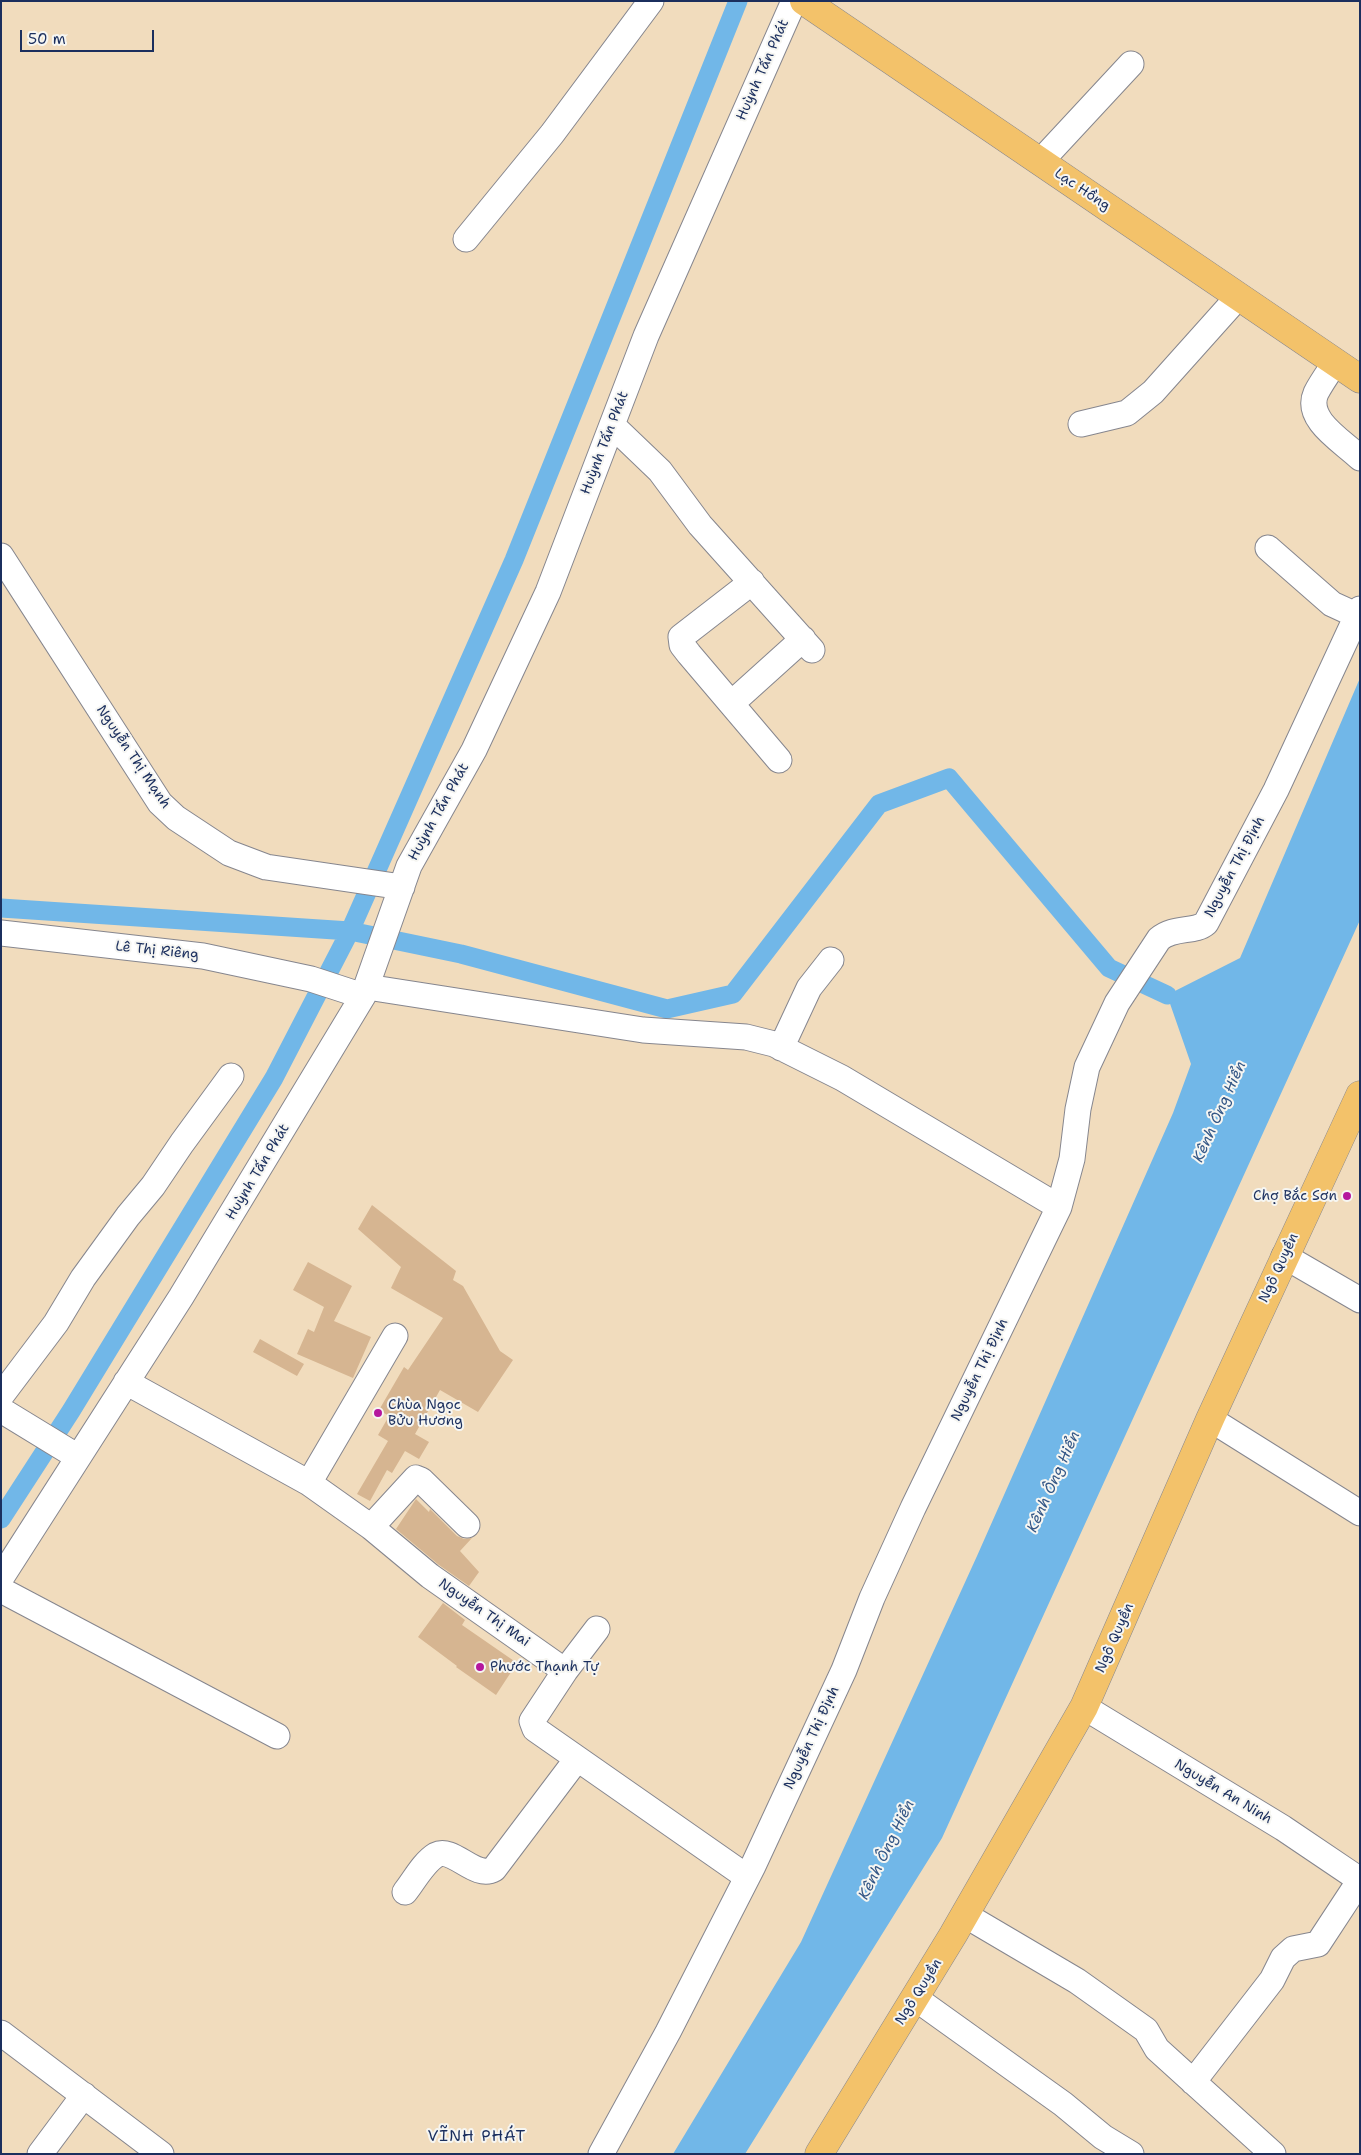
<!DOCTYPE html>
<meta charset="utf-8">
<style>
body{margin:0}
#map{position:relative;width:1361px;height:2155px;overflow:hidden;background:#f1dcbd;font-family:"Shantell Sans",sans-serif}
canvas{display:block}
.frame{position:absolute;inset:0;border:2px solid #1b2f5e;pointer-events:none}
.scale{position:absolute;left:20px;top:30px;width:134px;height:22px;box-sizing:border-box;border:2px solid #1b2f5e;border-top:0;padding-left:6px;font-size:15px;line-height:18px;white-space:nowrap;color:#1b2f5e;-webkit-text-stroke:4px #f6f6f2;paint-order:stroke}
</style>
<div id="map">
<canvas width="1361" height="2155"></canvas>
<div class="frame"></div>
<div class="scale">50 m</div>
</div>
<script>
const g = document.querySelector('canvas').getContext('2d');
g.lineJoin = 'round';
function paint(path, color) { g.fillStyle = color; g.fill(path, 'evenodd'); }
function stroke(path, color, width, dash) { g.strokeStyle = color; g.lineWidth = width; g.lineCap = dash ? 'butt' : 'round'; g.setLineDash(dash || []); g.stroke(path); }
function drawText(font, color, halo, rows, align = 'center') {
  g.font = font + ' "Shantell Sans",sans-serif'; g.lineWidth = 4; g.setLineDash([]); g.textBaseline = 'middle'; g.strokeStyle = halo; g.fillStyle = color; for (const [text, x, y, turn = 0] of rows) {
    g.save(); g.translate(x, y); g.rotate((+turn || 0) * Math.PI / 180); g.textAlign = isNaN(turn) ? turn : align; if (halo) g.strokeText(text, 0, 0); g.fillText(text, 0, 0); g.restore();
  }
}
const water = new Path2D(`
 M1360 678V920L942 1838 745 2154H673L801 1942 977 1556 1173 1113 1191 1064 1167 995 1240 958Z`);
const canal = new Path2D(`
 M1 908 350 931 461 954 667 1009 733 994 879 804 949 778 1109 968 1167 995
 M1 1519 71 1411 274 1078 350 931 514 560 738 1`);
const building = new Path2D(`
 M372 1205 456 1271 453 1280 463 1286 500 1351 513 1360 478 1412 440 1390 415 1434 429 1442 419 1459 405 1451 392 1473 387 1470 370 1501 357 1494 388 1441 378 1435 389 1416 379 1410 404 1367 408 1370 443 1318 391 1288 401 1267 358 1229Z
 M308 1262 352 1286 334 1321 371 1337 353 1378 297 1354 308 1329 314 1332 324 1307 293 1290Z
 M260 1339 304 1364 297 1376 253 1352Z
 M416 1499 429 1512 430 1509 457 1536 464 1539 472 1538 460 1551 479 1572 469 1586 439 1565 396 1529Z
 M443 1603 465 1620 462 1625 517 1663 496 1695 456 1667 457 1666 418 1637Z`);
const minor = new Path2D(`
 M1040 162 1131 64
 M466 239 552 134 651 1
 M1335 363C1329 372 1321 383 1316 393 1304 420 1344 442 1360 458
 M1081 424 1127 413 1153 392 1238 297
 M612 425 660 471 700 525 812 650
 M1268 548 1332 604 1358 616
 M1 556 160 803 176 818 229 853 266 867 402 887
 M752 582 681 637 682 645 689 654 779 760
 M732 703 803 639
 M1 933 203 956 311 979 363 996
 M367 987 643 1030 746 1037 774 1044 842 1078 1059 1207
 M781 1048 809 988 831 960
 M1284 1256 1360 1300
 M126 1382 309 1483 371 1527 430 1576 565 1671 532 1721 535 1729 747 1877
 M1 1396 56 1323 83 1278 128 1216 153 1186 182 1143 231 1076
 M1 1410 78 1457
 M1210 1419 1360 1513
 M309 1483 395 1336
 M371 1527 416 1478 421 1480 467 1525
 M1 1578 181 1297 363 996 409 866 474 750 548 592 646 336 794 1
 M1 1590 277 1736
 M565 1671 597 1629
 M1084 1707 1283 1828 1360 1880
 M405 1892C414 1881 423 1863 436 1855 453 1846 475 1880 494 1869L577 1759
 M965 1915 1077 1981 1146 2030 1157 2049 1273 2154
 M915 1998 1063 2104 1103 2137 1131 2154
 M1 2033 161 2154
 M1193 2082 1272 1980 1283 1958 1293 1949 1318 1944 1360 1880
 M40 2154 84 2095
 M601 2154 668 2032 753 1866 844 1670 872 1598 913 1508 1059 1207 1072 1159 1078 1109 1087 1067 1117 1003 1159 939C1174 926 1195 933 1206 923L1276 790 1360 609`);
const major = new Path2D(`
 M804 1 1360 379
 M819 2154 953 1935 1084 1707 1210 1419 1360 1095`);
const markers = [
 [1347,1196,5,"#b5179e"],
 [378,1413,5,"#b5179e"],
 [480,1667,5,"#b5179e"]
];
const streetNames = [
 ["Huỳnh Tấn Phát",763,70,-66],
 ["Lạc Hồng",1082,190,34],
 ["Huỳnh Tấn Phát",605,443,-69],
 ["Nguyễn Thị Mạnh",133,757,56],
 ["Huỳnh Tấn Phát",439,812,-61],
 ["Nguyễn Thị Định",1235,867,-62],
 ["Lê Thị Riêng",157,951,6],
 ["Huỳnh Tấn Phát",258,1172,-59],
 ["Ngô Quyền",1279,1268,-65],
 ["Nguyễn Thị Định",980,1370,-64],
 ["Nguyễn Thị Mai",484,1613,35],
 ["Ngô Quyền",1115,1638,-66],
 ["Nguyễn Thị Định",812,1738,-65],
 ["Nguyễn An Ninh",1223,1792,31],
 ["Ngô Quyền",919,1992,-58]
];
const poiNames = [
 ["Chợ Bắc Sơn",1337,1196,"right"],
 ["Chùa Ngọc",388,1405],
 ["Bửu Hương",388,1421],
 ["Phước Thạnh Tự",490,1667]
];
const waterNames = [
 ["Kênh Ông Hiển",1220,1112,-66],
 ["Kênh Ông Hiển",1054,1482,-66],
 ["Kênh Ông Hiển",887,1850,-64]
];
const quarterNames = [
 ["VĨNH PHÁT",477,2137]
];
paint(water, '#71b7e8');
stroke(canal, '#71b7e8', 19);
paint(building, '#d6b591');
stroke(minor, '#86868e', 27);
stroke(major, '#86868e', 29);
stroke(minor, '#fff', 25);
stroke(major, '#f3c26a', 28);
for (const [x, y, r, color] of markers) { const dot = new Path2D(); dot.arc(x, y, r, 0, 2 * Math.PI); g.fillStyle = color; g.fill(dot); stroke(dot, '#f6f6f2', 2); }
drawText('14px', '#1b2f5e', '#f6f6f2', streetNames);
drawText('14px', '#1b2f5e', '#f6f6f2', poiNames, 'left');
drawText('italic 15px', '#355887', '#f6f6f2', waterNames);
g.letterSpacing = '1px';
drawText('16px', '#1b2f5e', '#f6f6f2', quarterNames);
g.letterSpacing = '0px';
</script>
